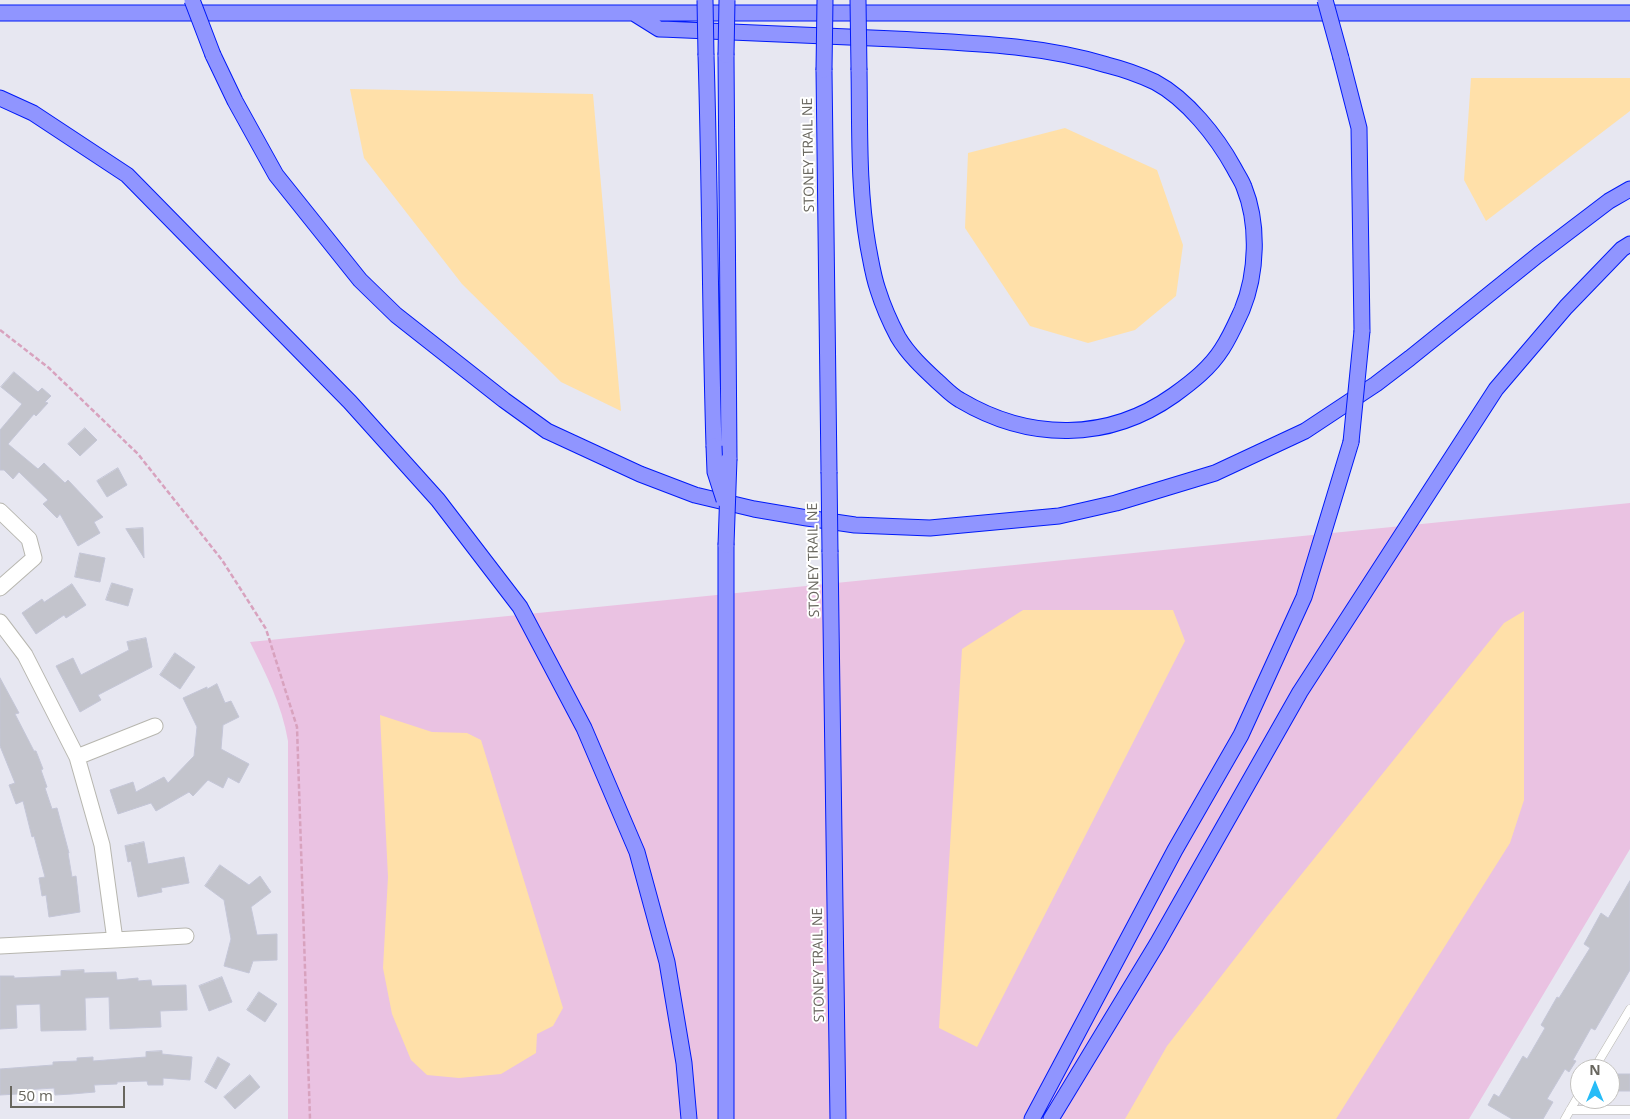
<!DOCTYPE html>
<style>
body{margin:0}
#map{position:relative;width:1630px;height:1119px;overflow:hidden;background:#e7e7f1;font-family:"Open Sans",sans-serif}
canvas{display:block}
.north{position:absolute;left:1570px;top:1059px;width:50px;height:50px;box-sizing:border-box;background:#fff;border:1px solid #c3c2bf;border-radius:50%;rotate:0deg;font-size:14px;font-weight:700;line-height:20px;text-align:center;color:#68665e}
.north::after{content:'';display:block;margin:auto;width:18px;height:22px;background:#27bcf7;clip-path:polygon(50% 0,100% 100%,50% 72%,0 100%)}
.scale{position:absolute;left:10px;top:1086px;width:115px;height:22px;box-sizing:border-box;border:2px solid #68665e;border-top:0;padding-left:6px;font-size:15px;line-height:18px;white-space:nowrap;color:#68665e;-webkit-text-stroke:4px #fff;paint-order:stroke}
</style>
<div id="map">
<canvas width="1630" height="1119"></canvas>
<div class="north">N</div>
<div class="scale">50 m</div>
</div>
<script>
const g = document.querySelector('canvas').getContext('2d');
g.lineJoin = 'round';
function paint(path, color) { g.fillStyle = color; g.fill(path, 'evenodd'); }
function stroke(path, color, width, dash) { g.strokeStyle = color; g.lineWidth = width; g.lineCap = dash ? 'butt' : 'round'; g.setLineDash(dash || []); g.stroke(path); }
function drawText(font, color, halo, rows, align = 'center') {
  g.font = font + ' "Open Sans",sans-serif'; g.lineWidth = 4; g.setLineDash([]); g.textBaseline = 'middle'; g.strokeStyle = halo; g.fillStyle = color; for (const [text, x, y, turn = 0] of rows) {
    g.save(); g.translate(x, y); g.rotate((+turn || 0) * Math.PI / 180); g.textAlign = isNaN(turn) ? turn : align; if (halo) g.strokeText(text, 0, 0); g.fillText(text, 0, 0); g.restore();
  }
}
const green = new Path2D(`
 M1630 503V849L1469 1119H288V741C282 705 266 674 250 642Z`);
const water = new Path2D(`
 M1471 78H1630V111L1486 221 1464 180Z
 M350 89 593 94 621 411 561 382 462 284 364 158Z
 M1065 128 1157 170 1183 245 1176 296 1135 330 1088 343 1030 326 965 228 968 153Z
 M1023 610H1173L1185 641 977 1047 939 1028 962 649Z
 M1524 611V800L1510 843 1336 1119H1125L1167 1046 1267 917 1504 623Z
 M380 715 432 732 467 733 481 740 563 1008 553 1026 537 1034 536 1053 501 1074 459 1078 427 1075 411 1060 392 1014 383 968 388 877Z`);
const building = new Path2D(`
 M14 372 38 392 42 388 51 396 45 402 48 403 36 416 34 414 8 444 38 469 44 463 65 483 68 480 103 517 94 522 100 533 78 546 60 514 57 518 43 504 48 500 19 472 13 479 4 470H0V430L22 404 1 387Z
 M85 428 97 440 80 456 68 444Z
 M118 468 127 485 107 497 97 481Z
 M143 528 144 558 126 529Z
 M80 553 105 558 100 582 75 577Z
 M112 583 133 589 128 606 106 600Z
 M72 584 86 605 66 618 64 615 36 634 22 613 42 599 44 602Z
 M146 638 152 667 98 695 101 700 80 712 56 666 73 658 81 675 129 650 127 642Z
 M175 653 195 667 180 689 160 675Z
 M0 678 19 713 15 714 34 751H36L43 769 41 770 47 787 45 788 52 809 57 808 69 853H68L72 877 76 876 80 912 49 917 46 895 42 896 39 878 45 877 34 836 32 837 23 801 16 804 9 785 15 783 0 746Z
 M217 684 225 703 231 701 239 717 223 725 221 749 249 764 239 783 228 777 223 788 208 780 193 796 189 792 156 811 151 803 118 814 110 790 133 782 136 792 164 777 168 783 194 756 197 727 183 698 207 687V689Z
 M144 842 148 864 184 857 189 883 161 888 162 892 138 897 131 861 128 862 125 846Z
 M220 865 249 885 260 876 271 892 251 907 257 935 277 934V960L253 961 249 973 224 966 231 939 224 900 205 886Z
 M1630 881V970L1595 1030 1591 1028 1573 1060 1576 1061 1569 1072 1565 1069 1547 1099 1553 1102 1543 1119H1512L1488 1105 1494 1094 1499 1097 1523 1056 1527 1059 1545 1028 1541 1025 1557 997 1559 998 1590 948 1584 944 1595 924 1601 913 1608 918Z
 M84 970V973L116 972 117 980 138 978V981L151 980 152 986 186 985 187 1010 160 1011 161 1027 110 1029 109 997 85 998 86 1030 41 1031 40 1004 16 1005 17 1028 0 1029V976H14V978L61 976V971Z
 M222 977 232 1002 209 1011 199 986Z
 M259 992 277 1004 265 1022 247 1010Z
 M162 1051V1054L192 1057 190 1080 163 1078V1085H148L147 1081 117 1082V1084L94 1085 95 1092 72 1094 55 1095 54 1088 24 1090V1092L18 1093V1094L0 1095V1069L53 1065V1062L77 1061V1058L93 1057V1061L146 1057V1052Z
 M218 1057 230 1064 216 1089 205 1082Z
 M1615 1074H1630V1091H1615Z
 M250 1075 260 1087 235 1109 224 1097Z`);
const path = new Path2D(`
 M0 330 49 368 138 454 222 560 266 629 297 727 310 1119`);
const lane = new Path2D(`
 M1594 1069 1630 1009
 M1570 1110H1630
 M1565 1119 1580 1093`);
const street = new Path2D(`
 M0 511 29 539 34 558 0 588
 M0 622 25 655 77 757 102 845 115 940 0 946
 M77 757 155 726
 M115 940 186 936`);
const highway = new Path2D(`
 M0 13H1630
 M635 14 659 29C738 32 817 36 895 39 967 43 1038 44 1107 65 1123 69 1140 75 1155 82 1187 99 1217 137 1234 168 1237 174 1242 181 1244 187 1259 224 1257 274 1242 310 1236 323 1230 337 1222 349 1210 368 1192 382 1174 395 1108 442 1029 441 960 400 951 395 944 387 937 381 923 368 908 354 898 337 890 322 883 306 878 290 873 276 871 261 868 246 858 188 860 129 859 70
 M213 55 235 101 276 175 360 280 396 315 504 400 547 431 640 474 695 495 754 509 807 518 855 525 930 528 1059 516 1116 503 1215 473 1305 431 1376 384 1410 358 1538 255 1609 201 1630 189
 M706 55C710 185 710 316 714 446
 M726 55 729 459
 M1341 58 1359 128 1362 331
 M824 70 829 472
 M0 98 33 113 127 175 350 402 438 500 520 607 584 728 637 852 667 962 684 1063 689 1119
 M830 552 838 1119
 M726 1119V545
 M1032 1119 1175 850 1241 735 1304 597 1351 442
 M1051 1119 1157 944 1300 692 1496 389 1566 307 1622 249 1630 244`);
const highwayBridge = new Path2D(`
 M192 0 213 55
 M705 0 706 55
 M858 0 859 70
 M1325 0 1341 58
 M726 55 727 0
 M824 70 825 0
 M1351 442 1362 331
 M714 446 715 472 724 500
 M829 472 830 552
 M726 545 729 459`);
const streetNames = [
 ["STONEY TRAIL NE",809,155,-91],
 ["STONEY TRAIL NE",814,560,-91],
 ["STONEY TRAIL NE",819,965,-91]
];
paint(green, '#eac2e2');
paint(water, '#ffe0a9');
paint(building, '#c3c4cc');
stroke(building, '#c4c6d7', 1);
stroke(lane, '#b7b6af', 9);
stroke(street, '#b7b6af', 17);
stroke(highway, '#001af8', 17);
stroke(path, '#d8a2be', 2.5, [5, 2.5]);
stroke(lane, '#fff', 8);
stroke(street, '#fff', 15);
stroke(highway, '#9095ff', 15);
stroke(highwayBridge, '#001af8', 17, []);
stroke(highwayBridge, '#9095ff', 15);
drawText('14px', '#68665e', '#fff', streetNames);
</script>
